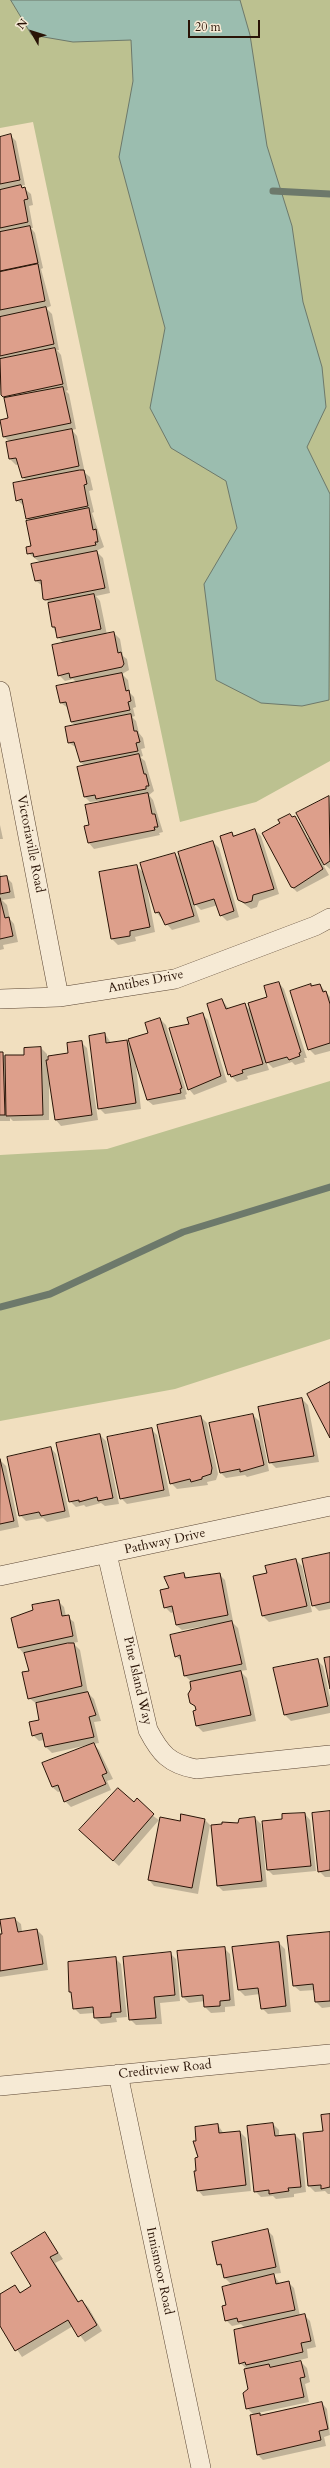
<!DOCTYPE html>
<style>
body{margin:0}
#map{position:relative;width:330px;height:2468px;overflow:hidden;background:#f1dfbf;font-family:Cardo,serif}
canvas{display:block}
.north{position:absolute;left:12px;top:12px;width:40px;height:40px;-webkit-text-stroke:3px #f6ead5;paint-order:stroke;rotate:309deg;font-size:11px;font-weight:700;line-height:16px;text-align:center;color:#291306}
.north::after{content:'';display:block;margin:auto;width:14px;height:18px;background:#291306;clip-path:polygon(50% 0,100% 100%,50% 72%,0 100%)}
.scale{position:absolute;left:188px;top:20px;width:72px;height:18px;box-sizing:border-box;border:2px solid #291306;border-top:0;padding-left:5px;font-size:12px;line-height:14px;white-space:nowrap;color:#291306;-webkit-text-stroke:3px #f6ead5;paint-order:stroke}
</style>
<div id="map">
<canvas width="330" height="2468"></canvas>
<div class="north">N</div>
<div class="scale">20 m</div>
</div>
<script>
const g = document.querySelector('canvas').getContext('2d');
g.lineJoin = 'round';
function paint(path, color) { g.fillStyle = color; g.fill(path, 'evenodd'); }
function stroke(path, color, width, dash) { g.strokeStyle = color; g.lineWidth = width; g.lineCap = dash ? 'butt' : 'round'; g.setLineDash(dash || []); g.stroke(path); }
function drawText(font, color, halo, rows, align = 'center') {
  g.font = font + ' Cardo,serif'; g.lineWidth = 3.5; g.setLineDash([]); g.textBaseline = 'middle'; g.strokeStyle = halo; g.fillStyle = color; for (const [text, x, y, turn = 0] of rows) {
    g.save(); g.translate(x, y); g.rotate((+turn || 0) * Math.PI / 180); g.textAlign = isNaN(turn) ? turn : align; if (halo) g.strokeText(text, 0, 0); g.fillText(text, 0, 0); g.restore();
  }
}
const green = new Path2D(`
 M0 0H330V761L256 802 180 822 33 122 0 128Z
 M330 1081V1339L175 1389 0 1421V1155L107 1149Z`);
const water = new Path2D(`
 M11 0H240L250 35 267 146 292 226 303 302 322 367 326 407 307 447 330 494 329 700 302 706 261 703 216 680 204 584 237 528 226 481 171 448 150 408 165 328 119 157 133 81 131 40 73 42 32 35Z`);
const shadow = new Path2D(`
 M10 135 16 141 25 185 21 186 31 194 33 205 29 206 33 228H31L35 233 43 268 41 269 51 306 46 308 52 314 59 350H57L61 355 68 390 66 391 69 394 76 429 72 430 77 436 85 473 90 477 93 490 89 491 94 512 92 513 104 547 96 551 103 558 110 593 96 596 100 601 107 635 114 633 120 639 123 656 127 659 129 670 122 674 128 680 130 693 134 697 136 707 133 708 135 716 132 717 136 721 139 733 143 738 145 748 141 749 143 756 140 757 145 761 154 791 149 795 153 800 163 832 159 833 160 835 94 849 89 843 90 826 101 803 99 801 90 802 85 797V766L80 762 77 748 69 743 76 726 71 722 68 708 61 703 57 687 77 683 73 679 65 681 59 675 64 643 58 637 53 627 51 604 46 600 44 587 36 581 32 565 41 563 28 553 32 547 29 521 24 506 17 500 27 482 23 477 19 464 16 465 10 459 7 443 10 442 4 437 9 419 7 399 0 383V138Z
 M329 797 330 869 321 861 329 875 297 892 292 887 293 818 300 823 308 838 310 837Z
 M0 825 3 839H0Z
 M255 830 261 836 279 894 259 901 257 907 251 909 239 900 232 833 235 836Z
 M213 842 219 848 239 917 227 921 221 915 218 905 201 910 194 903 200 922 172 930 156 912 175 854 182 861Z
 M136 866 144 873 155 932 135 937 136 941 118 945 112 939Z
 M0 872 1 878 6 877 12 883 15 898 2 900 7 905 10 919 14 924 18 942 3 945 4 949 0 950Z
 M279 983 284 989 307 1058H304L305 1062 295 1065 292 1062 273 1068 266 1061 269 1070 247 1076 248 1079 237 1082 229 1074 222 1000 229 1009 244 1004 252 1012 268 997Z
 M320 985 330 997V1051L315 1055 309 1049Z
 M202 1014 208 1020 227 1082 194 1095 189 1089 190 1024Z
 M160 1019 166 1025 187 1094 185 1095 186 1099 153 1105 147 1100 135 1059 141 1109 105 1114 99 1108 105 1034 111 1043 126 1041 131 1046 149 1034Z
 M81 1042 87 1048 98 1120 61 1126 56 1120 49 1074V1120L13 1121 10 1118V1121H0V1053L5 1056H25L41 1048 47 1054V1061L69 1054Z
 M302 1399 308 1405 319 1462 276 1468 270 1462Z
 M253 1415 259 1421 269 1471 247 1477 245 1475 226 1478 220 1472Z
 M201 1417 207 1423 218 1474 216 1480 207 1482 208 1485 177 1489 171 1483Z
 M151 1429 157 1435 170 1496 127 1504 121 1498Z
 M100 1435 106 1441 119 1504 105 1506 101 1503 86 1507 84 1505 76 1507 70 1501Z
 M51 1448 56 1454 70 1517 47 1522 43 1518 26 1521 20 1515Z
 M0 1460 6 1466 19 1527 0 1531Z
 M330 1554V1609L319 1611 313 1605Z
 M296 1560 302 1566 312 1612 269 1622 263 1616 254 1576 268 1573Z
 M184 1574 188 1579 219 1574 225 1580 233 1621H231L238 1628 247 1670 240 1671 247 1678 256 1721 203 1732 197 1726 194 1712 197 1711V1708L190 1702 193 1683 185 1676 182 1662 176 1656 211 1627V1625L182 1630 176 1625 174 1612 171 1613 165 1607 170 1589Z
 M58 1601 64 1607 66 1616 74 1622 78 1642 73 1643 80 1650 88 1693 94 1699 101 1721 94 1722 99 1743 93 1744 99 1750 113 1779 107 1781 111 1790 71 1807 65 1801 61 1791 58 1792 52 1787 88 1745 52 1753 46 1747 44 1740 39 1741 33 1735 40 1721 37 1704 29 1698 30 1671 24 1654 19 1648Z
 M317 1660 323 1666 330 1698V1713L291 1721 285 1715 274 1669Z
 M134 1803 159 1820 119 1866 86 1836Z
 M330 1812V1877H325L319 1871Z
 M305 1814 310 1820 316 1871 273 1875 268 1870 284 1820Z
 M255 1818 261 1824 267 1887 223 1891 217 1885 239 1824Z
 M204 1819 210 1825 198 1894 154 1886 149 1880 181 1822Z
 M15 1919 21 1924 22 1932 37 1930 43 1936 48 1970 0 1977V1935H3Z
 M330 1933V2007L322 2008 316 2002 315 1990 300 1991 294 1986Z
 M279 1943 285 1949 291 2012 268 2014 262 2008 260 1994 245 1996 239 1990Z
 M224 1948 230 1954 235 2006 225 2007V2012L211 2013 205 2007V2001L189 2003 183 1997Z
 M170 1953 176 1959 180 2001 160 2003 162 2024 136 2025 130 2019Z
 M115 1958 121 1964 127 2017 116 2018 117 2022 101 2024 95 2018 94 2013 80 2014 74 2008 72 1994 70 1992Z
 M330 2116V2194H328L325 2191 315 2192 309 2186Z
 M273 2124 279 2130V2136L295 2135 301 2141 306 2192 294 2194V2197L276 2199 273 2196 261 2197 255 2191Z
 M218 2125 224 2134 240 2132 246 2138 251 2191 203 2196 198 2190V2156L196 2154 195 2142Z
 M267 2230 273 2236 281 2273 273 2274 280 2284 289 2283 294 2288 300 2316 304 2315 310 2321 316 2347 307 2349 308 2358 287 2363 288 2365 301 2362 307 2368 310 2382 305 2384 309 2402 258 2413 261 2416 322 2403 327 2409 330 2435 324 2437 326 2446 263 2460 257 2454 254 2415 247 2408 250 2390 247 2369 240 2363 245 2328 241 2324 232 2326 226 2320 227 2306 232 2285 225 2278 223 2269 218 2264Z
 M45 2233 63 2259 55 2263 79 2302 82 2301 88 2307 102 2331 85 2342 73 2326 22 2357 0 2324V2295L15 2286 21 2293 32 2286Z`);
const stream = new Path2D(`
 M273 191 330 194
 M0 1307 50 1294 183 1232 330 1187`);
const building = new Path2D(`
 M11 134 20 180 0 184V137Z
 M21 185 22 188 25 187 28 199 24 200 28 222 0 228V190Z
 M30 226 38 263 0 271V232Z
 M38 264 45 301 0 310V272Z
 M46 307 54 344 0 356V317Z
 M55 348 63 384 3 397 1 395 0 359Z
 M63 387 71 423 3 437 0 420 8 418 4 398Z
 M72 429 79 466 22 478 16 458 9 459 6 442Z
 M80 470H84L87 484 84 485 88 506 26 519 22 499 16 501 13 483Z
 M89 508 93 530 96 529 98 542H95L96 545 34 557 33 553 27 554 26 547 31 546 26 521Z
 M97 551 105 588 45 600 43 599 41 580 35 581 31 564Z
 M94 594 101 629 57 638 55 627H52L48 603Z
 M114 632 118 653 121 652 124 664 122 667 70 678 69 673 58 676 52 645Z
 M122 673 126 691 129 690 131 701 128 702 130 710 71 722 66 702 60 703 56 686Z
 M131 714 134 731H137L140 742 136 743 138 751 80 762 74 742 68 743 65 727Z
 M139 754 144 774H146L149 786H146V789L96 799 95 795 84 797 77 767Z
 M148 793 152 814H155L158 827H154L155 830 88 843 84 826 89 825 85 805Z
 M329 796 330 861 324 865 296 813Z
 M290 814 292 817 295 816 323 869 294 888 291 887 262 833 280 823 278 820Z
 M255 829 274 889 253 895 252 901 245 903 238 900 220 836 232 832 233 836Z
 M213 841 234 911 220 916 214 899 194 905 178 852Z
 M175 853 194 916 165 925 159 912 155 913 140 863Z
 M137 865 150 927 130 931V936L111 939 99 872Z
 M7 876 10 892 0 894V877Z
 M0 898 5 918 9 917 13 936 0 939Z
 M279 982 301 1052 299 1053 300 1056 289 1060 287 1057 266 1063 248 1003 267 997 264 986Z
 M311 984V986L320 984 323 992 326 991 330 1004V1043L308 1050 290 991Z
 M222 999 226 1009 245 1003 263 1064 242 1070 243 1073 231 1077 230 1074 228 1075 207 1004Z
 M203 1013 221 1076 188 1090 169 1028 189 1024 187 1018Z
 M160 1018 182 1088 180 1089 181 1093 147 1100 128 1039 148 1033 145 1023Z
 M105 1033 106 1043 127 1040 136 1103 98 1109 89 1036Z
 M82 1041 92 1115 55 1120 46 1060H48V1056L68 1053 67 1043Z
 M41 1047 43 1115 6 1116 5 1055H24V1048Z
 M0 1052H3L5 1115H0Z
 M330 1382V1438L307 1394Z
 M302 1398 314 1456 269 1463 258 1407Z
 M253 1414 264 1465 240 1472V1469L220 1473 209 1423Z
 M201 1416 212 1468 211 1474 202 1477V1479L191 1482 190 1479 170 1484 157 1425Z
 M152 1428 164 1490 120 1499 107 1437Z
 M100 1434 113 1498 98 1501 97 1497 79 1502V1500L69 1502 56 1443Z
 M51 1447 65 1511 41 1516 39 1512 19 1516 7 1457Z
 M0 1459 14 1521 0 1524Z
 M330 1553V1602L312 1606 302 1559Z
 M296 1559 307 1606 262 1616 253 1576 267 1573 265 1566Z
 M184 1573 185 1578 220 1573 228 1615 176 1625 172 1606 164 1608 160 1590 169 1588 164 1577Z
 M59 1600 62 1616 69 1615 73 1636 18 1648 11 1618 33 1610 32 1605Z
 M232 1621 242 1664 184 1676 180 1655 175 1657 170 1635Z
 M68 1643H74L82 1686 28 1699 22 1672 29 1671 24 1653Z
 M330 1657V1689L324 1658Z
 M318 1659 328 1706 284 1715 273 1668Z
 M241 1671 251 1715 196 1726 193 1711 196 1710 195 1706 190 1703 188 1694 191 1689 190 1682Z
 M88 1692 96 1715 89 1717 94 1737 45 1747 42 1733 32 1736 29 1722 39 1720 36 1703Z
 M94 1743 107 1773 102 1775 106 1784 64 1802 58 1785 52 1787 42 1763Z
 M118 1788 134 1802 137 1798 154 1814 113 1861 79 1830Z
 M330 1811V1870L318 1872 312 1813Z
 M305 1813 311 1866 267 1870 262 1821 282 1819V1814Z
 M181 1814 205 1819 192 1888 148 1880 160 1817 180 1821Z
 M255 1817 262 1881 217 1886 211 1825 222 1824V1822L238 1823 239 1819Z
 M15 1918 18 1932 37 1929 43 1964 0 1971V1934H2L0 1920Z
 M330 1932V2001L315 2002 313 1984 293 1986 287 1936Z
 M279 1942 286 2006 261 2009 258 1988 238 1990 232 1947Z
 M225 1947 230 2000 220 2001V2006L204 2007 203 1995 182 1997 177 1951Z
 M171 1952 175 1995 154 1997 156 2018 129 2020 123 1957Z
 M116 1957 121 2012 111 2013V2017L94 2018 93 2007 73 2009 71 1992H69L68 1962Z
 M330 2114V2187L321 2189V2185L308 2186 303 2133 323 2131 321 2115Z
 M273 2123 275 2136 295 2134 301 2187 288 2188 289 2191 269 2194V2190L254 2192 247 2126Z
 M218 2124 219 2133 240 2131 246 2185 197 2191 194 2171H196L195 2158 198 2157 193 2141H196L195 2127Z
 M268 2229 276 2267 224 2278 221 2264 217 2265 212 2242Z
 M45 2232 58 2253 50 2257 78 2302 82 2300 97 2325 78 2337 68 2320 15 2351 0 2326V2294L15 2285 20 2293 31 2286 11 2253Z
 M274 2274 276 2284 289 2281 295 2310 238 2322 237 2318 225 2321 222 2306 226 2305 222 2287Z
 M305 2314 311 2341 301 2343 303 2352 246 2365 245 2362 239 2364 234 2330Z
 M301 2361 305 2377 300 2378 304 2397 246 2409 243 2393 248 2389 244 2369 269 2364 270 2367Z
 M322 2402 328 2429 319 2431 321 2440 257 2455 250 2415 260 2413V2415Z`);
const minor = new Path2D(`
 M0 691 59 997
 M0 999 59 997 175 979 315 926 330 918
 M107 1554 148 1730C160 1753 169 1764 196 1769L330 1755
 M0 1576 330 1506
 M118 2074 201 2468
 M0 2086 330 2054`);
const streetNames = [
 ["Victoriaville Road",30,844,79],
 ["Antibes Drive",146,982,-11],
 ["Pathway Drive",165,1542,-12],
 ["Pine Island Way",137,1681,77],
 ["Creditview Road",165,2070,-6],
 ["Innismoor Road",159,2271,78]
];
paint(green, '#bcc190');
paint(water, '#9bbdaf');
stroke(water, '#6d796b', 1);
paint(shadow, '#0003');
stroke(stream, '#6d796b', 7);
paint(building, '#dd9f8b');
stroke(building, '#291306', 1);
stroke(minor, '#5b4634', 20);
stroke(minor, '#f6ead5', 19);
drawText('13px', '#291306', '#f6ead5', streetNames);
</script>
